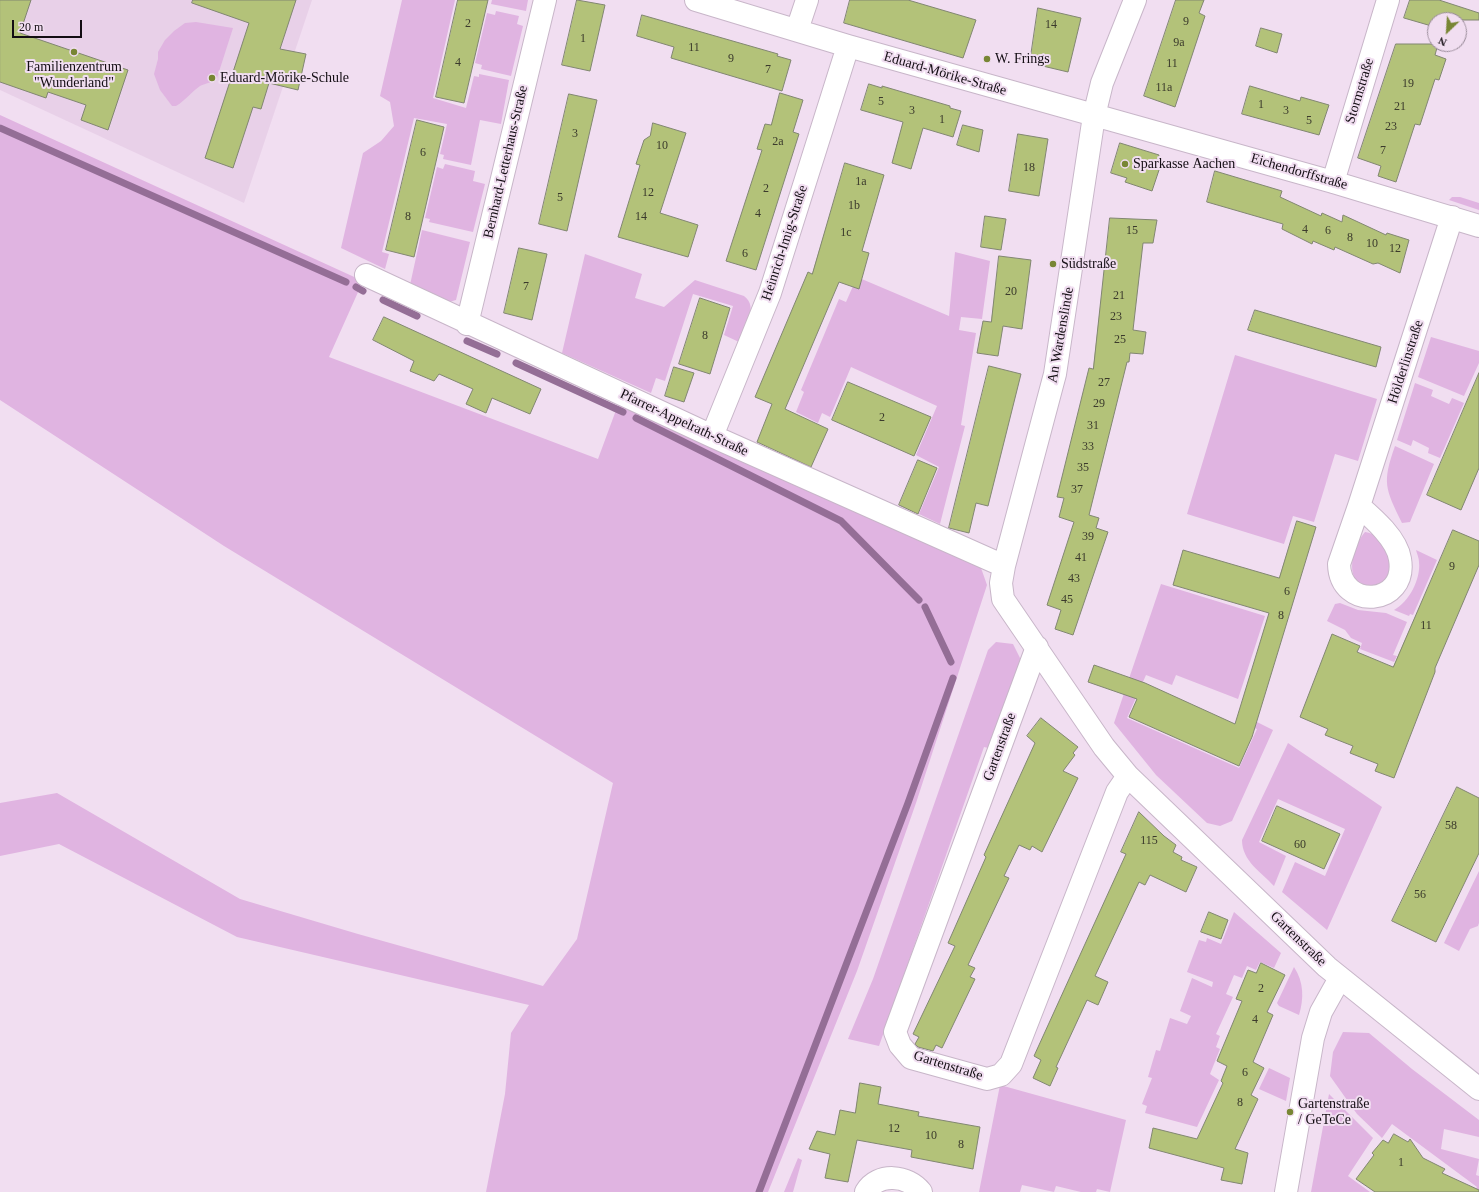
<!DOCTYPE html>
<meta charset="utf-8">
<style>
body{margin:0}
#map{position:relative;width:1479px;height:1192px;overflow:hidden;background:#f1def1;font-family:Georgia,serif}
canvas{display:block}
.north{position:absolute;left:1427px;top:12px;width:40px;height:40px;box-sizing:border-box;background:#f1def1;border:1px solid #988a98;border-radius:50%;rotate:205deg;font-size:11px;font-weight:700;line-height:16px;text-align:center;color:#130d13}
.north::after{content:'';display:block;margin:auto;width:14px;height:18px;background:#788634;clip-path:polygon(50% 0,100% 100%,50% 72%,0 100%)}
.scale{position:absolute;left:12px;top:20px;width:70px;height:18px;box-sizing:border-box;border:2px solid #130d13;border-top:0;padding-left:5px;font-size:12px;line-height:14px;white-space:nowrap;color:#130d13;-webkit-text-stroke:3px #f1def1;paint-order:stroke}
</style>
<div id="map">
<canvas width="1479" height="1192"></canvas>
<div class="north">N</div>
<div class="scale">20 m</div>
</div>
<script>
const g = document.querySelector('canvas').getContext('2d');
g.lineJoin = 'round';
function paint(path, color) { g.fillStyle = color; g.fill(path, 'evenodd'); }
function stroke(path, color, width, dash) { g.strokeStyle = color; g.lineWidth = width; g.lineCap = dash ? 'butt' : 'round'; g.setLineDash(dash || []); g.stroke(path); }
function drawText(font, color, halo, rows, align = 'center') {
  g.font = font + ' Georgia,serif'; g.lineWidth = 4; g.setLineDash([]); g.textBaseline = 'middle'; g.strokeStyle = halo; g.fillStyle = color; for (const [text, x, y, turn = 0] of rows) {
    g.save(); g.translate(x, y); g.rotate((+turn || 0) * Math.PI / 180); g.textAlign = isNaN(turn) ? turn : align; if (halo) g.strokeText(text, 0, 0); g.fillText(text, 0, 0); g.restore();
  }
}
const built = new Path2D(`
 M0 0H312L244 203 0 90Z`);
const green = new Path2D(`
 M402 0H455L433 98 466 108 474 76 479 77V74L509 80 501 124 480 120 471 165 443 159 444 155 440 154 447 124 414 118 382 252 389 254 385 269 341 248 363 153 381 141 394 126 390 102 380 96Z
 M492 0H528L526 11 491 4Z
 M496 11 519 16 517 24 523 26 511 76 481 69 482 65 475 63 487 13 495 15Z
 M196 22 233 28 217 78C212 83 206 83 200 86 191 92 185 101 176 106H172L160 90 154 74 158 59V52L165 40 174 31 185 23Z
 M0 115 363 281 329 357 598 459 619 402 981 568 987 585 916 803 857 971 768 1192H486L505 1094 511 1033 529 1005 237 937 59 844 0 856V803L57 793 240 899 358 934 543 986 577 939 613 783 224 546 0 400Z
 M445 164 475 171 473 181 485 184 473 232 429 222 430 219 425 218 437 167 443 169Z
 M1452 197H1460L1479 203V210L1449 200Z
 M422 230 470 242 456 300 449 302 410 285Z
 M955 252 990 261 982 319 961 317 959 330 976 333 961 425 965 426 940 524 919 514 939 467 916 455 937 406 851 367 830 417 822 413 818 423 796 412 804 392 801 390 839 299 846 302 857 277 949 316Z
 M585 254 642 274 635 298 664 307 695 280 744 296C759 307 745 327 739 342L724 335 733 306 693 294 665 381 656 378 651 393 562 353Z
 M1431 337 1479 351V363L1464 396 1418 377Z
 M1235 355 1377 399 1358 461 1335 454 1314 522 1293 516 1284 544 1187 514Z
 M1415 383 1433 390 1431 396 1449 404 1452 398 1464 403 1440 458 1428 453 1429 448 1413 440 1411 446 1397 440Z
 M1395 446 1434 464 1410 522 1402 523C1385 488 1382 483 1395 446Z
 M1365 532C1375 533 1384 541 1387 551 1389 556 1392 564 1391 569 1389 582 1373 593 1361 585 1344 574 1355 543 1365 532Z
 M1416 550 1437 560 1413 615 1410 614 1409 616 1394 610C1409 602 1421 579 1419 562 1419 558 1417 554 1416 550Z
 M1161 584 1265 616 1238 699 1176 675 1172 685 1146 675 1127 718 1239 768 1257 729 1254 728 1257 722 1273 730 1232 821 1220 826 1207 823 1156 775 1114 723Z
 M1340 603 1358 610 1386 613 1407 622 1393 655 1397 656 1394 662 1360 649 1362 643 1351 638 1345 630 1327 621 1335 604Z
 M996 642 1013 644 1024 666 992 749 984 747 879 1046 848 1039 873 979 988 650Z
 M1288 743 1382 807 1327 930 1282 892 1295 862 1325 876 1345 829 1278 799 1259 842 1286 856 1274 886C1261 872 1242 861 1242 840Z
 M1479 871V923L1478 926 1470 929 1459 951 1444 943Z
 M1234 912 1281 953 1274 968 1260 962 1256 970 1247 966 1242 978 1234 975 1226 994 1233 997 1216 1034 1220 1036 1216 1047 1220 1049 1210 1074 1219 1080 1197 1127 1145 1113 1147 1106 1142 1104 1152 1078 1148 1077 1156 1050 1160 1051 1170 1018 1187 1024 1191 1016 1180 1011 1192 978 1212 987 1213 982 1187 972 1199 940 1206 942 1207 938 1221 944Z
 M1294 967C1304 982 1304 999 1299 1015L1279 1006 1277 1003Z
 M1343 1032 1369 1033 1412 1069 1479 1120V1137L1444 1129 1441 1149 1479 1159 1476 1175 1479 1176V1192H1474L1477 1187 1392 1124 1382 1138 1357 1114 1330 1076 1333 1052Z
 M1269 1068 1290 1078 1286 1101 1259 1089Z
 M1000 1085 1126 1120 1110 1192 1097 1189 1096 1192H1081L1056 1186 1054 1192 1022 1185 1020 1192H979Z
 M1329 1094 1373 1138 1348 1176 1370 1192H1311Z
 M798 1158 802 1160 793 1192H784Z`);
const stream = new Path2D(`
 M0 128 346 282
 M356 287 363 291
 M383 300 417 316
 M467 341 497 354
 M516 363 623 412
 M636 418 841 521 919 600
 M925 607 951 662
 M759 1192 908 803 953 678`);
const building = new Path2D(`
 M0 0H31L20 33 128 70 108 130 81 120 86 105 48 92 46 98 0 82Z
 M193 0H296L280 49 306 54 298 90 269 83 261 109 253 107 233 168 205 158 249 23 192 3Z
 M458 0H488L464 103 436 97Z
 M577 0 605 5 590 71 562 65Z
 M850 0H908L976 20 963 58 844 23Z
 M1176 0H1204L1199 13 1205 16 1175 107 1144 96Z
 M1410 0H1439L1479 13V20H1435V27L1404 18Z
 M1038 8 1081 18 1068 72 1030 63Z
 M642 15 778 54 777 56 791 60 782 91 671 58 674 47 637 36Z
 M1261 28 1282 34 1277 53 1256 46Z
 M1396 44H1438L1435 55 1446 59 1439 80 1435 79 1420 125 1415 124 1396 182 1378 176 1381 166 1358 158Z
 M869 84 882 88V86L950 106V108L961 111 953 137 923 128 911 169 892 163 903 122 861 110Z
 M1250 86 1300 101 1301 97 1329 105 1319 135 1242 114Z
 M780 93 803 100 793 132 799 134 756 270 726 261 762 150 757 149 765 124 771 125Z
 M569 94 597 100 567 231 539 224Z
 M417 120 444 127 414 257 386 250Z
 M653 123 686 133 660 213 698 225 688 257 618 237 640 165 636 164 644 140 650 136Z
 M963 125 983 130 979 152 957 145Z
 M1018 134 1048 139 1039 196 1009 191Z
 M1120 143 1159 155 1156 166 1160 167 1152 191 1125 182 1127 178 1111 173Z
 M845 163 884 175 862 251 869 253 859 289 839 282 785 409 828 429 811 467 757 442 772 404 755 397 808 272 812 274Z
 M1215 171 1282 191 1280 197 1321 216 1322 213 1342 222 1343 215 1386 235 1387 233 1409 240 1400 273 1378 263 1373 264 1335 247 1334 250 1313 241 1312 244 1282 229 1283 224 1207 202Z
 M985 216 1006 219 1001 250 981 247Z
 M1110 218 1157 220 1153 243H1143L1133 330 1146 332 1143 354 1130 353 1129 362H1127L1089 515 1099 518 1096 528 1108 532 1073 635 1055 629 1061 610 1047 605 1074 522 1059 517 1064 498 1057 497 1089 368 1093 369Z
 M519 248 547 254 532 320 504 313Z
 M999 256 1031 260 1022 329 1003 326 998 356 977 353 983 321 991 322Z
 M700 298 730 308 710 374 679 364Z
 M1255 310 1381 347 1376 367 1248 330Z
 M384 317 541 389 530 414 492 398 486 413 466 404 473 389 439 374 434 381 410 371 414 361 373 340Z
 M989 366 1021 374 988 506 976 503 969 533 949 528Z
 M674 367 694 373 684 402 665 396Z
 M1479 373V468L1461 510 1427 495Z
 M848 382 931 417 914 456 832 420Z
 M918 460 937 468 918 514 899 505Z
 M1297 521 1316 527 1252 737 1239 766 1129 717 1137 699 1088 682 1094 665 1145 683 1235 724 1269 613 1173 585 1183 550 1279 578Z
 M1453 530 1479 541V565L1435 668V672L1394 778 1375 771 1378 764 1350 753 1353 746 1325 735 1328 729 1300 717 1332 634 1360 646 1357 652 1393 667Z
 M1041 718 1078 747 1073 753 1075 755 1063 771 1078 778 1042 852 1032 846 1030 850 1019 845 1004 876 1009 878 968 965 975 968 970 977 975 979 942 1048 936 1045 933 1051 918 1047 915 1044 919 1037 913 1034 955 946 948 943 986 857 984 855 1035 743 1027 736Z
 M1457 787 1479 798V853L1436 942 1392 921Z
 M1277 806 1340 834 1324 869 1262 841Z
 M1139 812 1164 836 1176 845 1173 852 1182 857 1181 860 1197 867 1186 892 1150 875 1145 885 1139 882 1095 976 1108 982 1098 1005 1087 1000 1056 1067 1058 1068 1050 1086 1033 1078 1041 1060 1034 1056 1126 854 1121 852Z
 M1209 912 1228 920 1221 939 1201 932Z
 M1261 963 1285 975 1267 1012 1273 1015 1253 1062 1264 1068 1251 1095 1258 1099 1235 1149 1248 1153 1242 1184 1221 1180 1224 1168 1149 1148 1153 1128 1197 1139 1223 1083 1221 1081 1227 1066 1217 1061 1242 1001 1236 999 1248 970 1256 973Z
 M860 1083 881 1087 878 1104 919 1112 918 1116 980 1127 973 1169 911 1157 912 1150 857 1140 848 1182 825 1178 830 1154 809 1149 817 1131 835 1135 840 1110 855 1113Z
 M1394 1134 1408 1142 1410 1139 1423 1158 1445 1169 1442 1173 1479 1190V1192H1375L1356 1179 1374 1155 1372 1153 1383 1140 1388 1143Z`);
const street = new Path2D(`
 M696 0 848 46 1333 182 1479 226
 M1135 0 1102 83 1094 116 1055 374 1004 566 1001 583 1003 599 1104 747 1128 776 1327 967 1479 1089
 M797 30 807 0
 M1333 182 1388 0
 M366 275 712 436 1004 566
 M467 324 545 0
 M712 436 770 293 848 46
 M1359 506C1374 519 1397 539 1400 559 1408 606 1340 611 1339 564L1359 506 1452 217
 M1037 647 895 1032 900 1045 911 1058 987 1079 1001 1075 1011 1064 1117 792 1128 776
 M866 1192C878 1172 908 1175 921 1192
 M1286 1192 1313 1038 1321 1012 1340 978`);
const markers = [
 [74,52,4,"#788634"],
 [987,59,4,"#788634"],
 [212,78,4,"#788634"],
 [1125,164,4,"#788634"],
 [1053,264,4,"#788634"],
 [1290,1112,4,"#788634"]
];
const numberNames = [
 ["9",1186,22],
 ["2",468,24],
 ["14",1051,25],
 ["1",583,39],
 ["9a",1179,43],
 ["11",694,48],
 ["9",731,59],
 ["4",458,63],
 ["11",1172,64],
 ["7",768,70],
 ["19",1408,84],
 ["11a",1164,88],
 ["5",881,102],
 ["1",1261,105],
 ["21",1400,107],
 ["3",912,111],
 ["3",1286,111],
 ["1",942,120],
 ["5",1309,121],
 ["23",1391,127],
 ["3",575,134],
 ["2a",778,142],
 ["10",662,146],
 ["7",1383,151],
 ["6",423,153],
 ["18",1029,168],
 ["1a",861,182],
 ["2",766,189],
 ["12",648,193],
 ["5",560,198],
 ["1b",854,206],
 ["4",758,214],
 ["8",408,217],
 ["14",641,217],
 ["4",1305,230],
 ["15",1132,231],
 ["6",1328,231],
 ["1c",846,233],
 ["8",1350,238],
 ["10",1372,244],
 ["12",1395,249],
 ["6",745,254],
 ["7",526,287],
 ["20",1011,292],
 ["21",1119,296],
 ["23",1116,317],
 ["8",705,336],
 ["25",1120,340],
 ["27",1104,383],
 ["29",1099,404],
 ["2",882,418],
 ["31",1093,426],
 ["33",1088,447],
 ["35",1083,468],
 ["37",1077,490],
 ["39",1088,537],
 ["41",1081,558],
 ["9",1452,567],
 ["43",1074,579],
 ["6",1287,592],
 ["45",1067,600],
 ["8",1281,616],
 ["11",1426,626],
 ["58",1451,826],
 ["115",1149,841],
 ["60",1300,845],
 ["56",1420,895],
 ["2",1261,989],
 ["4",1255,1020],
 ["6",1245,1073],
 ["8",1240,1103],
 ["12",894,1129],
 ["10",931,1136],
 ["8",961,1145],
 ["1",1401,1163]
];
const poiNames = [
 ["W. Frings",995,59],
 ["Familienzentrum",74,67,"center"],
 ["\"Wunderland\"",74,83,"center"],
 ["Eduard-Mörike-Schule",220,78],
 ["Sparkasse Aachen",1133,164],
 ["Südstraße",1061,264],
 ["Gartenstraße",1298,1104],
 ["/ GeTeCe",1298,1120]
];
const streetNames = [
 ["Eduard-Mörike-Straße",945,74,16],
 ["Stormstraße",1360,91,-73],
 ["Bernhard-Letterhaus-Straße",506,162,-77],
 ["Eichendorffstraße",1299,172,16],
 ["Heinrich-Imig-Straße",785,243,-72],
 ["An Wardenslinde",1061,335,-80],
 ["Hölderlinstraße",1406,362,-72],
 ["Pfarrer-Appelrath-Straße",684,423,25],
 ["Gartenstraße",1000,747,-70],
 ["Gartenstraße",1298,939,44],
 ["Gartenstraße",948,1066,17]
];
paint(built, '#e8d0e8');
paint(green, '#e0b4e1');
stroke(stream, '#946e96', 7);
paint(building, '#b3c279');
stroke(building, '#818671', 1);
stroke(street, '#c8b6c9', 24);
stroke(street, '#fff', 22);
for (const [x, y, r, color] of markers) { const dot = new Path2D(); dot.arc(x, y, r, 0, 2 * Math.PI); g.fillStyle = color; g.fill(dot); stroke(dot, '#f1def1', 1.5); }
drawText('12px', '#3b3a2c', null, numberNames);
drawText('14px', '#130d13', '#f1def1', poiNames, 'left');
drawText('14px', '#130d13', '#f1def1', streetNames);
</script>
